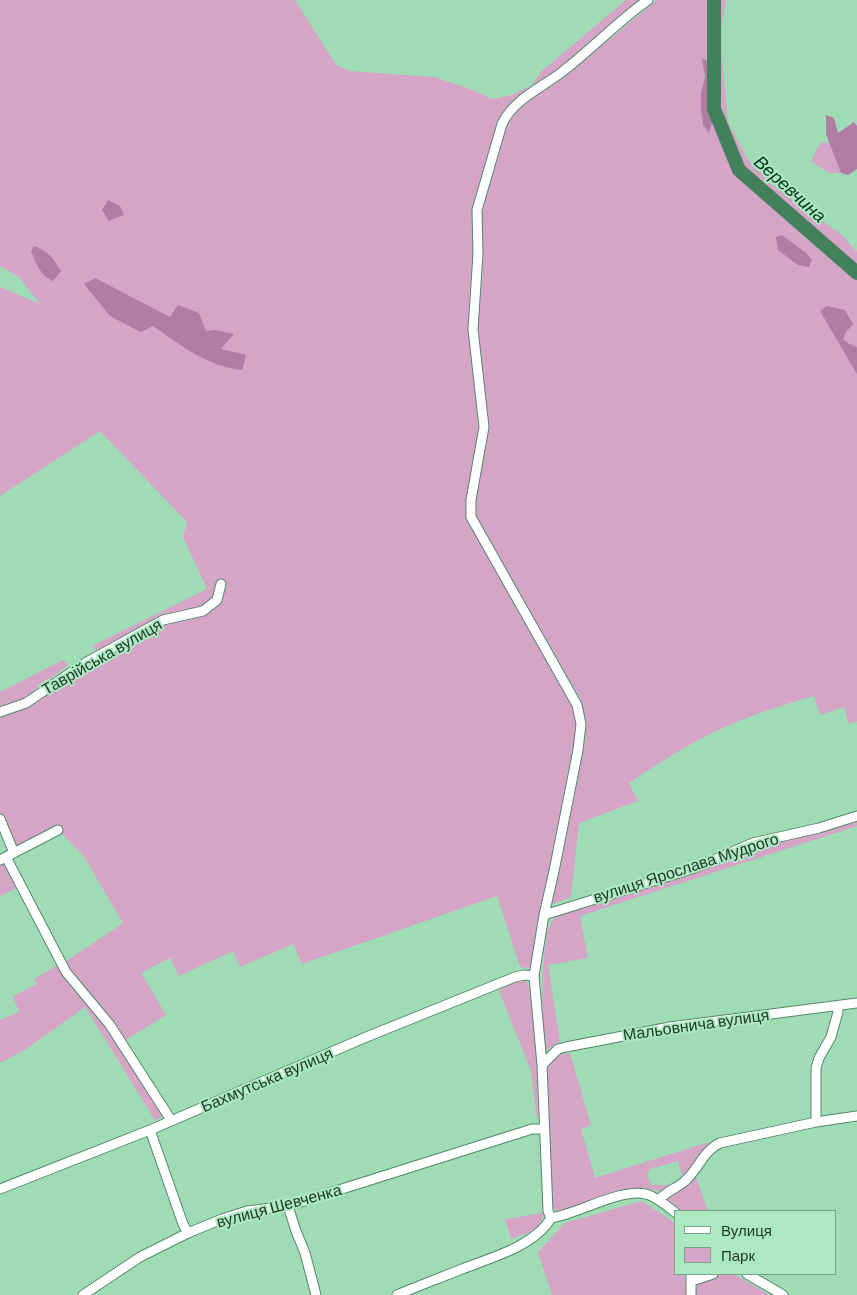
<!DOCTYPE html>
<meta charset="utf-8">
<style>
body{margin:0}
#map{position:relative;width:857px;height:1295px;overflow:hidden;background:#9fdcb6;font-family:Barlow,sans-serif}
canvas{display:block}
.legend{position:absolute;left:674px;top:1210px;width:162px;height:65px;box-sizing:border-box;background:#ace9c2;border:1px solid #76a486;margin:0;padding:6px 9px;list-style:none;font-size:15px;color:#243c2d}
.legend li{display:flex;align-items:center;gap:10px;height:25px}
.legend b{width:25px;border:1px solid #76a486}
</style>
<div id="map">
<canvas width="857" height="1295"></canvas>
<ul class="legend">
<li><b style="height:6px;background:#fff"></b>Вулиця</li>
<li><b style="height:14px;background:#d5a4c7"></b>Парк</li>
</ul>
</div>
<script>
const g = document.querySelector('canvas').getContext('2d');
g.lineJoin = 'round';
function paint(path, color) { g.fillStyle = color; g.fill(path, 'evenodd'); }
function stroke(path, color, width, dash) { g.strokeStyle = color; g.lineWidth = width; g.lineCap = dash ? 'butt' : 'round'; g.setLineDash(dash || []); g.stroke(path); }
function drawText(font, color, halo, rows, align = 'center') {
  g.font = font + ' Barlow,sans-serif'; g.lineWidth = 4; g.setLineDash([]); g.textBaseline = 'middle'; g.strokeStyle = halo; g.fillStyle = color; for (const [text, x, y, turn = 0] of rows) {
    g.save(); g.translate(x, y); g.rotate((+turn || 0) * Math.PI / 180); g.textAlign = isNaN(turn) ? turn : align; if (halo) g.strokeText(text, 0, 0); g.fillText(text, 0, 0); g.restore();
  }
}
const green = new Path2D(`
 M0 0H295L336 65 350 71 434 77 470 89 492 99 512 95 531 86 542 71 626 0H641L539 85 507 110 475 204 473 351 479 443 468 503 573 705 579 726 533 969 520 967 497 896 302 964 293 944 240 967 233 951 179 976 170 958 141 973 166 1015 126 1040C105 1014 82 990 65 962L123 923 83 855 58 830 15 850 0 812V714L163 621 201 613 215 599 203 609 160 620 97 650 92 646 207 589 183 537 187 522 100 431 0 496V287L40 304 19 277 0 266Z
 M657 0H726L720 35 728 122 748 160 771 184 842 235 857 252V721L849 724 844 707 820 715 814 696C779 706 744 717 712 733 683 747 656 765 629 783L638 801 579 823 571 897 548 906 586 738 585 720 580 698 474 514 473 502 487 424 475 333 481 207 509 114 604 44ZM703 58 712 64 710 110 714 116 709 132 703 125 701 109V92L705 77Z
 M821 142 831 144 841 173H829L811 161Z
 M63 660 68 665 19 702 0 708V692Z
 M857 818V826L580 916 588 958 548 965 560 1041 545 1051 542 1007 543 966 547 932 552 921 559 914 753 846Z
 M5 863 17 888 0 896V865Z
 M58 965 98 1015 165 1116 155 1120 85 1007 25 1050 0 1063V1020L19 1012 13 996 37 984 34 979Z
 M521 979C530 982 531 990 533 998L540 1091V1113L537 1119 531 1071 499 991 514 981Z
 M570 1053 591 1125 581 1129 595 1178 709 1142 683 1179 678 1161 650 1169 647 1174 651 1185H674L659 1191 643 1188 623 1190 562 1210 556 1211 552 1207 546 1073 548 1066 558 1055Z
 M695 1174 708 1211H681L665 1197Z
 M642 1201 675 1223 676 1274H684L688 1295H552L538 1252 565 1223Z
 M543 1213C541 1231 526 1234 511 1239L505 1219Z
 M722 1274H734L769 1295H695L698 1282Z`);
const forest = new Path2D(`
 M702 58 712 64 710 110 714 116 709 133 703 125 701 109V92L705 77Z
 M826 115 834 118 838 133 854 122 857 126V169L848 175 841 173 826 134Z
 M108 200 120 206 124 215 109 221 102 210Z
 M782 235 806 253 812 260 809 267 798 265 778 250 776 237Z
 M34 246C48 250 53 259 61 271L53 281C40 276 36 263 31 251Z
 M95 278 170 317 178 305 199 313 206 331 215 330 234 334 221 349 246 355 242 370C204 365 184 347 153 326L141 332 110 316 84 284Z
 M827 306 845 310 853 324 846 332 843 339 849 344 857 347V374L820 311Z`);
const river = new Path2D(`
 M714 0V109L739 170 857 273`);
const minor = new Path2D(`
 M0 712 26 703 85 663 163 620 203 611 217 600 221 584
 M0 819 14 853
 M6 857 66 972 110 1025 171 1120
 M0 860 58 830
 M544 915 695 868 753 843 819 828 857 816
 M542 1065 558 1049 566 1047 670 1027 857 1003
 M816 1122V1068L819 1058 831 1037 838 1012 837 1006
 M150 1130 183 1224 188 1233
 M0 1189 150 1130 364 1038 515 977 524 975 534 976
 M659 1200C666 1191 676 1189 685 1181 698 1170 703 1151 720 1143L816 1122 857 1116
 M288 1206 296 1231 305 1253 316 1295
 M551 1218 548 1211 542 1065 534 976 544 915 554 871 578 750 581 724 577 705 471 517V500L484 427 473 329 478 254 477 210 502 124C514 99 541 88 562 72 592 49 618 21 648 0
 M551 1218C578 1214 620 1188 646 1194 657 1197 667 1206 676 1213
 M747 1274 783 1295
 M692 1281 713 1274
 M83 1295 140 1257 188 1233 222 1219 247 1211 288 1206 532 1129H544
 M397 1295C418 1286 440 1278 462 1269 490 1258 535 1246 551 1218
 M691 1295V1274`);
const streetNames = [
 ["Таврійська вулиця",102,657,-30],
 ["вулиця Ярослава Мудрого",686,868,-18],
 ["Мальовнича вулиця",696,1025,-8],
 ["Бахмутська вулиця",267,1080,-23],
 ["вулиця Шевченка",279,1206,-15]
];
const waterNames = [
 ["Веревчина",790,189,42]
];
paint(green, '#d5a4c7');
paint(forest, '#b27ca4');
stroke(river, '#43805c', 14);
stroke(minor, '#508a67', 11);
stroke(minor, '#fff', 9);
drawText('16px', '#243c2d', '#ace9c2', streetNames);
drawText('italic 18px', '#03381f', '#ace9c2', waterNames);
</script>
